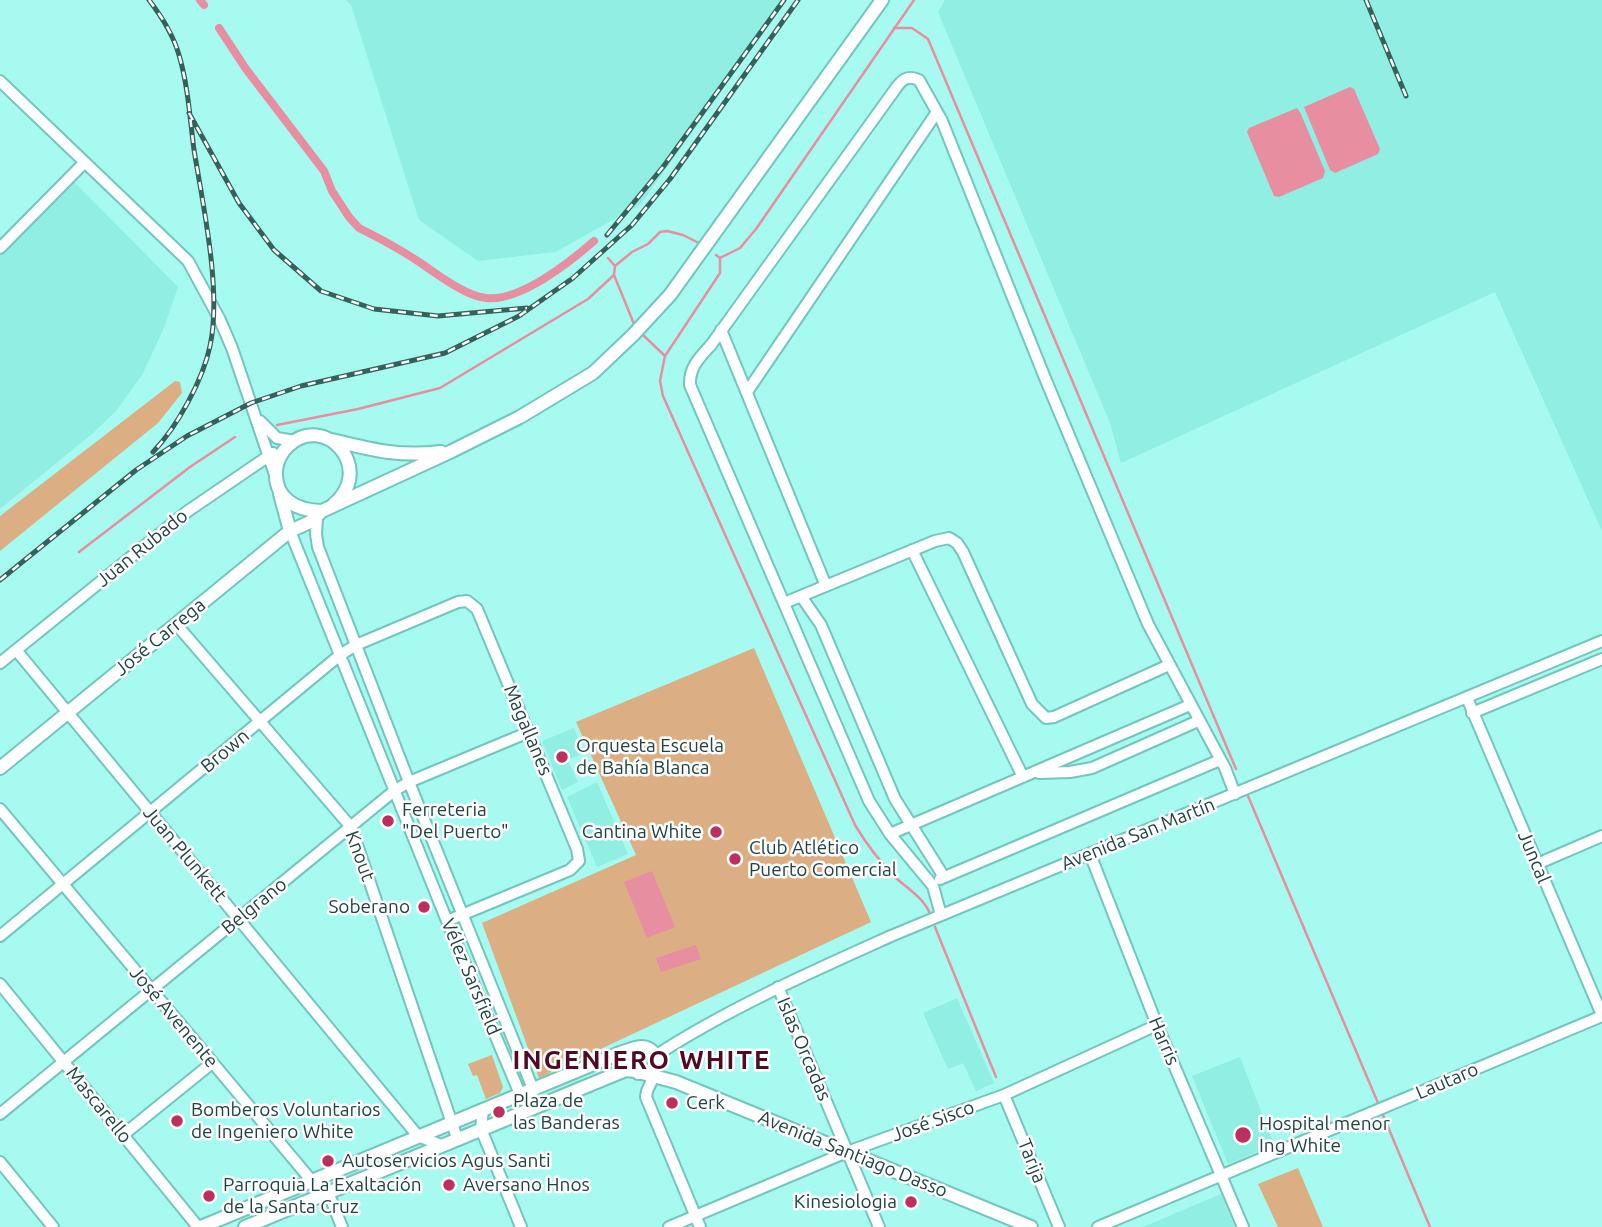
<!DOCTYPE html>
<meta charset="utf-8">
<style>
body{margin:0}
canvas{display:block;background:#a6faef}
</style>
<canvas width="1602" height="1227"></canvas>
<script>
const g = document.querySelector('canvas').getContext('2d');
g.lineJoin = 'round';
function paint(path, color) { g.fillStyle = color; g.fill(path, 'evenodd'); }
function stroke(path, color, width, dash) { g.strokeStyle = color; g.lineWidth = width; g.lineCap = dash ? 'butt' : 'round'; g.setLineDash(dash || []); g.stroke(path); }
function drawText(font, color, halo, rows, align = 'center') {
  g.font = font + ' Ubuntu,sans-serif'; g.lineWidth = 5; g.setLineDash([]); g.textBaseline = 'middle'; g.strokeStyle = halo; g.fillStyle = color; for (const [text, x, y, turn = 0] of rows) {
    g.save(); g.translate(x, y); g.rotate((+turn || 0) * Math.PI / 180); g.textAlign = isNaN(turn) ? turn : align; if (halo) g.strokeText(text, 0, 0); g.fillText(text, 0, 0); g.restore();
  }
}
const built = new Path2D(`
 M346 0H787L640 205 555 252 478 261 419 220 351 5Z
 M945 0H1602V531L1495 292 1121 463 1110 423 938 12Z
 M73 181 178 287 164 328 142 375 116 411 92 434 0 509V255Z
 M574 728 584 753 568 760 578 782 562 790 542 741Z
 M597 782 628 854 597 867 567 797Z
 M957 998 994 1083 976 1091 963 1063 948 1069 923 1013Z
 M1240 1057 1274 1145 1228 1164 1192 1076Z
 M1221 1194 1235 1227H1143Z`);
const green = new Path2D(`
 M175 381 180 382 182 393 158 423 0 551V516Z
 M754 648 871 922 539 1078 482 923 636 855 576 722Z
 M492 1055 503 1087 500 1093 486 1099 477 1075 473 1076 468 1064Z
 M1298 1168 1323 1227H1278L1258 1184Z`);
const water = new Path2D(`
 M1350 87 1354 89 1380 149 1378 154 1335 173 1330 170 1304 107Z
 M1297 108 1300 112 1325 171 1323 178 1279 197 1274 196 1247 132 1249 128Z
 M652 871 675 927 647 938 624 882Z
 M696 945 701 959 661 972 656 958Z`);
const stream = new Path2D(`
 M894 28H912L928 39 1236 769
 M716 255 720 258V273L665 356 660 381 663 396 855 825C867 845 880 862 896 878 908 889 924 898 930 914
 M608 258 615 266 614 275 634 324
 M720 258 740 248 756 229 914 0
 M615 266 632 252 648 244 660 232 667 231 683 235 699 243
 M643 335 665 356
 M277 425 358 409 440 388 588 299 614 275
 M79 552 190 467 235 437
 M1248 796 1378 1103
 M935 927 996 1077
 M1383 1115 1430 1227`);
const canal = new Path2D(`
 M200 0 204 5
 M219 28 246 69 324 171 332 191 349 217 359 228C379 238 398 248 416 260 435 272 464 296 486 298 520 302 570 262 594 241`);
const minor = new Path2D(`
 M0 81 188 261 220 320 232 348 275 475
 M0 248 84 163
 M721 330 826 586
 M747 392 937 112
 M260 421 277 438 295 441
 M317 518 316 534 318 547 409 782 533 1089 531 1108
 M290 531 447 921 520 1094 525 1101
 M912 550 1023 777
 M801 596 821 625 895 799 944 877
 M784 603 935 541 949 538 957 543 963 552 1032 704 1046 718 1054 717 1169 665
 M176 624 351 827 457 1138
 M16 650 418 1136 441 1145
 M0 663 188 511 273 453
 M1467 698 1602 1015
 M1472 713 1602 659
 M1039 773 1070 772 1092 768 1198 721
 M0 809 311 1180 328 1192 342 1227
 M890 834 1190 705
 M1090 854 1157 1025 1243 1227
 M1537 864 1602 836
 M940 879 1220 760
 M941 915 933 886 890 834 869 801 690 385C689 367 700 357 711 345L896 88C902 79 908 75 919 80L942 121 1045 378 1148 624 1225 768 1235 794
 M0 936 340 655 356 645 458 602 467 601 477 609 577 849 579 861 570 870 447 921
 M0 984 198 1227
 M778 987 879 1227
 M655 1056C729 1008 811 972 891 936L1602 641
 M654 1076 647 1091 646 1097 700 1227
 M1004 1095 1059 1227
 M483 1109 481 1129 521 1227
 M0 1114 394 791 409 782 529 732
 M123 1135 212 1063
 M0 1162 53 1227
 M669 1227 847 1152 1004 1095 1157 1025
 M1098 1227 1602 1016`);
const major = new Path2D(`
 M332 440C373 450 398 457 441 452
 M280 494 290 531
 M332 506C378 469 324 411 288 446 281 453 277 461 276 470 274 499 297 511 322 511L452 451 520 417 593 373 633 335 670 295 882 0
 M0 768 290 531 310 522 322 511
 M642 1073 676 1082 1031 1227
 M201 1227 620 1053C627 1051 635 1047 642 1047 661 1048 661 1075 638 1073L630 1065 632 1053 639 1048
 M245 1227 616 1074 626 1070 635 1071`);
const rail = new Path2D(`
 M149 0C162 17 173 34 179 55 188 85 190 119 194 150 203 205 222 292 210 346 203 380 177 427 153 452
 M1366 0 1406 96
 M189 113 239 203 274 250 321 291 374 309 438 316 527 308
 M607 235 663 167 784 0
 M0 580 136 470 187 436 251 403 301 386 445 353 519 316 573 278 632 225 670 179 798 0`);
const markers = [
 [562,757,7,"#bd2f5e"],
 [388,821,7,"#bd2f5e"],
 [716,832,7,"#bd2f5e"],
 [735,859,7,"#bd2f5e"],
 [424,907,7,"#bd2f5e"],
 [672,1103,7,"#bd2f5e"],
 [499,1112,7,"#bd2f5e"],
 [177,1121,7,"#bd2f5e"],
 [1243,1135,9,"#bd2f5e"],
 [328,1161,7,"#bd2f5e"],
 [449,1185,7,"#bd2f5e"],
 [209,1196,7,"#bd2f5e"],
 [911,1202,7,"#bd2f5e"]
];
const streetNames = [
 ["Juan Rubado",142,548,-39],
 ["José Carrega",160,637,-39],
 ["Magallanes",528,730,67],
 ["Brown",225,751,-40],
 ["Avenida San Martín",1138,834,-22],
 ["Juan Plunkett",185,854,50],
 ["Knout",360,856,70],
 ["Juncal",1534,857,67],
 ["Belgrano",254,906,-39],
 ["Vélez Sarsfield",471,977,67],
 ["José Avenente",174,1017,50],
 ["Harris",1164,1041,67],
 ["Islas Orcadas",804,1049,67],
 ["Lautaro",1447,1081,-23],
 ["Mascarello",99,1105,51],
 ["José Sisco",933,1121,-20],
 ["Avenida Santiago Dasso",853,1154,22],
 ["Tarija",1032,1161,68]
];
const poiNames = [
 ["Orquesta Escuela",576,746],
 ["de Bahía Blanca",576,768],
 ["Ferreteria",402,810],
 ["\"Del Puerto\"",402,832],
 ["Cantina White",702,832,"right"],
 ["Club Atlético",749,848],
 ["Puerto Comercial",749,870],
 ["Soberano",410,907,"right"],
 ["Plaza de",513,1101],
 ["las Banderas",513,1123],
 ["Cerk",686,1103],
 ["Bomberos Voluntarios",191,1110],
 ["de Ingeniero White",191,1132],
 ["Hospital menor",1259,1124],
 ["Ing White",1259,1146],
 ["Autoservicios Agus Santi",342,1161],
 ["Parroquia La Exaltación",223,1185],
 ["de la Santa Cruz",223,1207],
 ["Aversano Hnos",463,1185],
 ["Kinesiologia",897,1202,"right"]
];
const districtNames = [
 ["INGENIERO WHITE",642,1060]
];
paint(built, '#90eee3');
paint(green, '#dbaf83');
paint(water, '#e88ea1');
stroke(stream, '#e88ea1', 2.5);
stroke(canal, '#e88ea1', 8);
stroke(minor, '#72c6bc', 14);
stroke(major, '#72c6bc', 16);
stroke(minor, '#fff', 10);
stroke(major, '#fff', 12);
stroke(rail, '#36605b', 5);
stroke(rail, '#fff', 2.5, [8]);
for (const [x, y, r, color] of markers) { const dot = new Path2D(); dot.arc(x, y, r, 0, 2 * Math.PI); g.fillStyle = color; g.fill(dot); stroke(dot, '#fff', 2.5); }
drawText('19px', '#214440', '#fff', streetNames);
drawText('19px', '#214440', '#fff', poiNames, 'left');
g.letterSpacing = '2px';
drawText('bold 26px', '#500b23', '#fff', districtNames);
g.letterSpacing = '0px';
</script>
